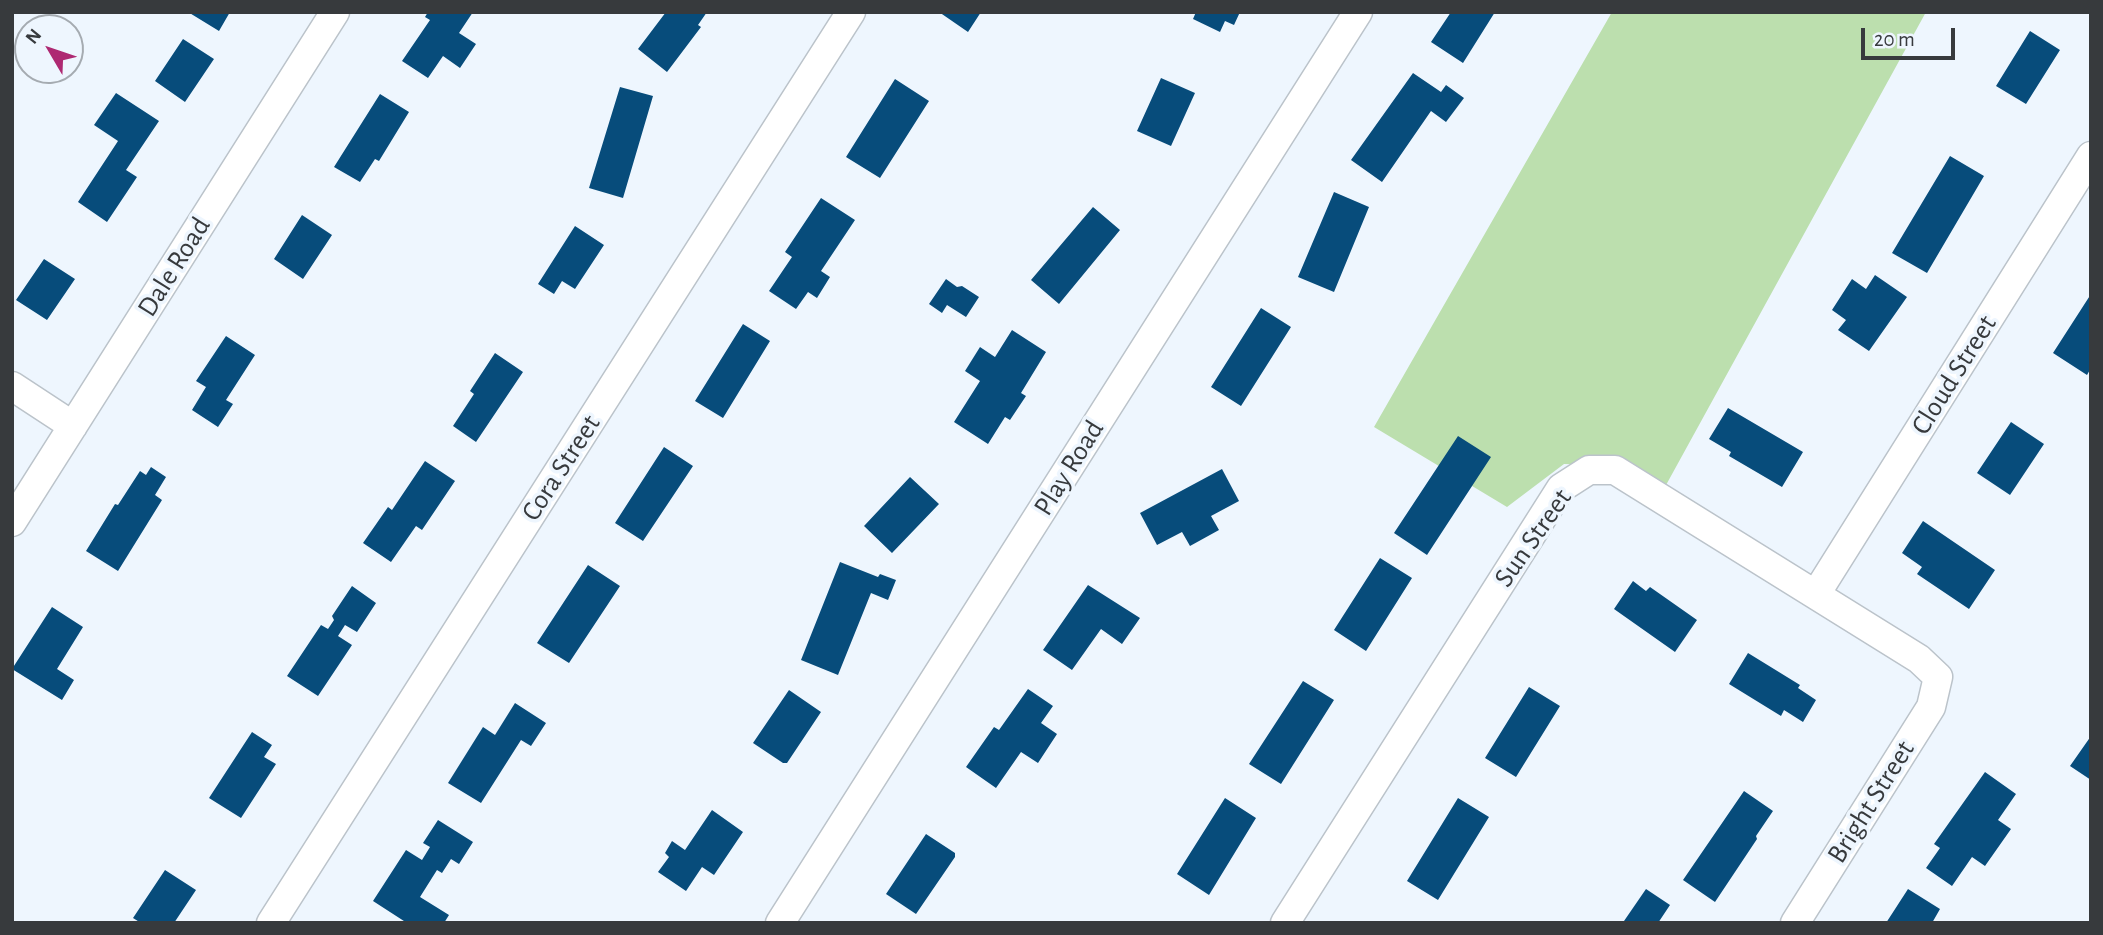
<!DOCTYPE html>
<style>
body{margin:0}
#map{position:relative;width:2103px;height:935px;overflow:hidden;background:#eef6fe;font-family:"Alegreya Sans",sans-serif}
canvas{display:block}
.frame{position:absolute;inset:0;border:14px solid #373a3d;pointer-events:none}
.north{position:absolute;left:14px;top:14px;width:70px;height:70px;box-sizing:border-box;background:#eef6fe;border:2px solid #a5abb1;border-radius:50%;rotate:309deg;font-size:19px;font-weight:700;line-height:28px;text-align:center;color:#373a3d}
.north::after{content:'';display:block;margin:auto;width:24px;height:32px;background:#ae2972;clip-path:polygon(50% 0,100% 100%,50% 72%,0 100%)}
.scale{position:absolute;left:1861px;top:28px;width:94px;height:32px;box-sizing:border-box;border:4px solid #373a3d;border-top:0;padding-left:9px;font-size:21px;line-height:24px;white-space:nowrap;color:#373a3d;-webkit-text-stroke:5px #eef6fe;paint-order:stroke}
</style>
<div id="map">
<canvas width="2103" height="935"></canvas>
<div class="frame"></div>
<div class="north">N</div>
<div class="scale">20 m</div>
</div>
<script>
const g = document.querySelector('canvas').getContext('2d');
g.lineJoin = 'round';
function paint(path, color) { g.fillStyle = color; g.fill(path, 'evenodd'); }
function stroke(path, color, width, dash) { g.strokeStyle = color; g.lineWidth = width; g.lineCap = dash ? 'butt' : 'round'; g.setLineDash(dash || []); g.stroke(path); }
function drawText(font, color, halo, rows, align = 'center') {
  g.font = font + ' "Alegreya Sans",sans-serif'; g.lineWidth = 7; g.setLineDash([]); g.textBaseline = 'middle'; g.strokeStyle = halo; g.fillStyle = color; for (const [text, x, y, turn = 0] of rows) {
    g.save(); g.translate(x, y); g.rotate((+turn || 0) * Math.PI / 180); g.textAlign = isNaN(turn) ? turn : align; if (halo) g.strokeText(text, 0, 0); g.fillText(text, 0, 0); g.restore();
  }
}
const green = new Path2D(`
 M1612 12H1926L1660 496 1607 465 1564 464 1507 507 1374 427Z`);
const building = new Path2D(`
 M188 12H230L219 31Z
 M428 12H473L459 33 476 44 460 68 443 56 428 78 402 61 430 20 425 17Z
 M666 12H707L698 25 701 27 667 72 638 49Z
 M939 12H981L968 32Z
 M1196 12H1240L1234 25 1225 21 1220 32 1193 19Z
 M1451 12H1495L1463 63 1431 42Z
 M2030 31 2060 50 2026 104 1996 86Z
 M183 39 214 59 185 102 155 81Z
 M1413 73 1441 92 1446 85 1464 98 1446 122 1431 111 1382 182 1351 160Z
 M1161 78 1195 93 1171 146 1137 131Z
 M895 79 929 101 880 178 846 157Z
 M620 87 653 96 623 198 589 188Z
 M116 93 159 121 126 170 137 177 107 222 78 202 118 141 94 125Z
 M380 94 409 112 379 161 375 159 360 182 334 167Z
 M1950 156 1984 176 1927 273 1892 253Z
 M1334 192 1369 207 1334 292 1298 277Z
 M821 198 855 220 821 271 830 277 817 298 808 292 796 309 769 291 792 257 785 252Z
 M1093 207 1120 230 1059 304 1031 280Z
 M302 215 332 235 303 279 274 259Z
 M575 226 604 245 575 289 562 281 554 294 538 284Z
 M44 259 75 279 47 320 16 300Z
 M1875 275 1907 297 1869 351 1838 330 1846 320 1832 310 1852 279 1866 289Z
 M946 279 957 287 962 286 979 297 966 317 947 305 942 313 929 304Z
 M2091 294V368L2087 375 2053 353Z
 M1261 308 1291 327 1241 406 1211 387Z
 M743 324 770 341 723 418 695 401Z
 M1012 330 1046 352 1021 393 1026 396 1010 420 1005 417 988 444 954 422 980 381 965 371 980 347 995 357Z
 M226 336 255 355 226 400 233 404 218 427 192 410 206 387 196 381Z
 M495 353 523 372 476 442 453 426 474 394 470 391Z
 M1728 408 1803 452 1782 487 1729 456 1731 452 1709 439Z
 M2011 422 2044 444 2010 495 1977 473Z
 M1458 436 1491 457 1427 555 1394 533Z
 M664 447 693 466 643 541 615 523Z
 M425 461 455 481 422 530 416 526 391 562 363 543 388 507 392 510Z
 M151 467 166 477 155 495 162 500 118 571 86 551 115 504 118 505 140 471 146 475Z
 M1222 469 1239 501 1211 516 1219 530 1190 546 1182 532 1157 545 1140 513Z
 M910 477 939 504 892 553 864 526Z
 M1923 521 1995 570 1969 609 1917 574 1922 567 1902 553Z
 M1380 558 1412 578 1366 651 1334 630Z
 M840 562 878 577 880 574 896 580 888 600 871 593 838 675 801 660Z
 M588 565 620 586 569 663 537 643Z
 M1633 581 1646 591 1650 587 1697 620 1675 652 1614 609Z
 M1088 585 1140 618 1122 644 1101 629 1072 670 1043 650Z
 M352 586 376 603 357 632 345 625 338 636 352 645 318 696 287 676 321 625 328 629 334 620 332 616Z
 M52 607 83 627 57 669 74 680 62 700 12 669Z
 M1748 653 1800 685 1798 688 1816 700 1803 722 1784 710 1781 716 1729 684Z
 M1303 681 1334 700 1281 784 1249 764Z
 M1529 687 1560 706 1516 777 1485 758Z
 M1028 689 1053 706 1041 723 1057 734 1038 763 1021 752 996 788 966 767 994 727 999 730Z
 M789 690 821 712 787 763H783L753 743Z
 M515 703 546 723 531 746 521 740 481 803 448 783 483 727 495 735Z
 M252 732 272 745 264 757 276 764 241 818 209 798Z
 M2091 736V780L2070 766Z
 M1985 772 2016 794 1998 820 2011 829 1985 866 1972 857 1952 886 1926 868 1940 848 1934 844Z
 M1744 791 1773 811 1756 836 1757 839 1715 902 1683 880Z
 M1225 798 1256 818 1209 895 1177 874Z
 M1458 798 1489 817 1438 900 1407 881Z
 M712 810 743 832 714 875 702 867 686 891 658 872 669 857 665 853 672 841 685 850Z
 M438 820 473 842 459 864 451 859 442 873 437 870 420 897 449 915 444 923H407L373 901 406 850 422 860 430 847 423 843Z
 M926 834 955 853V857L916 914 886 894Z
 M165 870 196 890 174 923H141L133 918Z
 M1646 889 1670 905 1658 923H1628L1624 921Z
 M1908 889 1940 909 1932 923H1886Z`);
const street = new Path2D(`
 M12 386 73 426
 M12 522 335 12
 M1816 594 2091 156
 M271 923 851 12
 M780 923 1358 12
 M1285 923 1561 488 1589 470H1615L1919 659 1938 677 1931 707 1795 923`);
const streetNames = [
 ["Dale Road",174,267,-58],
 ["Cloud Street",1954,375,-58],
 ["Cora Street",561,468,-57],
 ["Play Road",1069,468,-58],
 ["Sun Street",1533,538,-55],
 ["Bright Street",1871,802,-58]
];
paint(green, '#bcdfae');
paint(building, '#074c7b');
stroke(street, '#bbc3ca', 31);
stroke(street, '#fff', 28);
drawText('28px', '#373a3d', '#eef6fe', streetNames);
</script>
